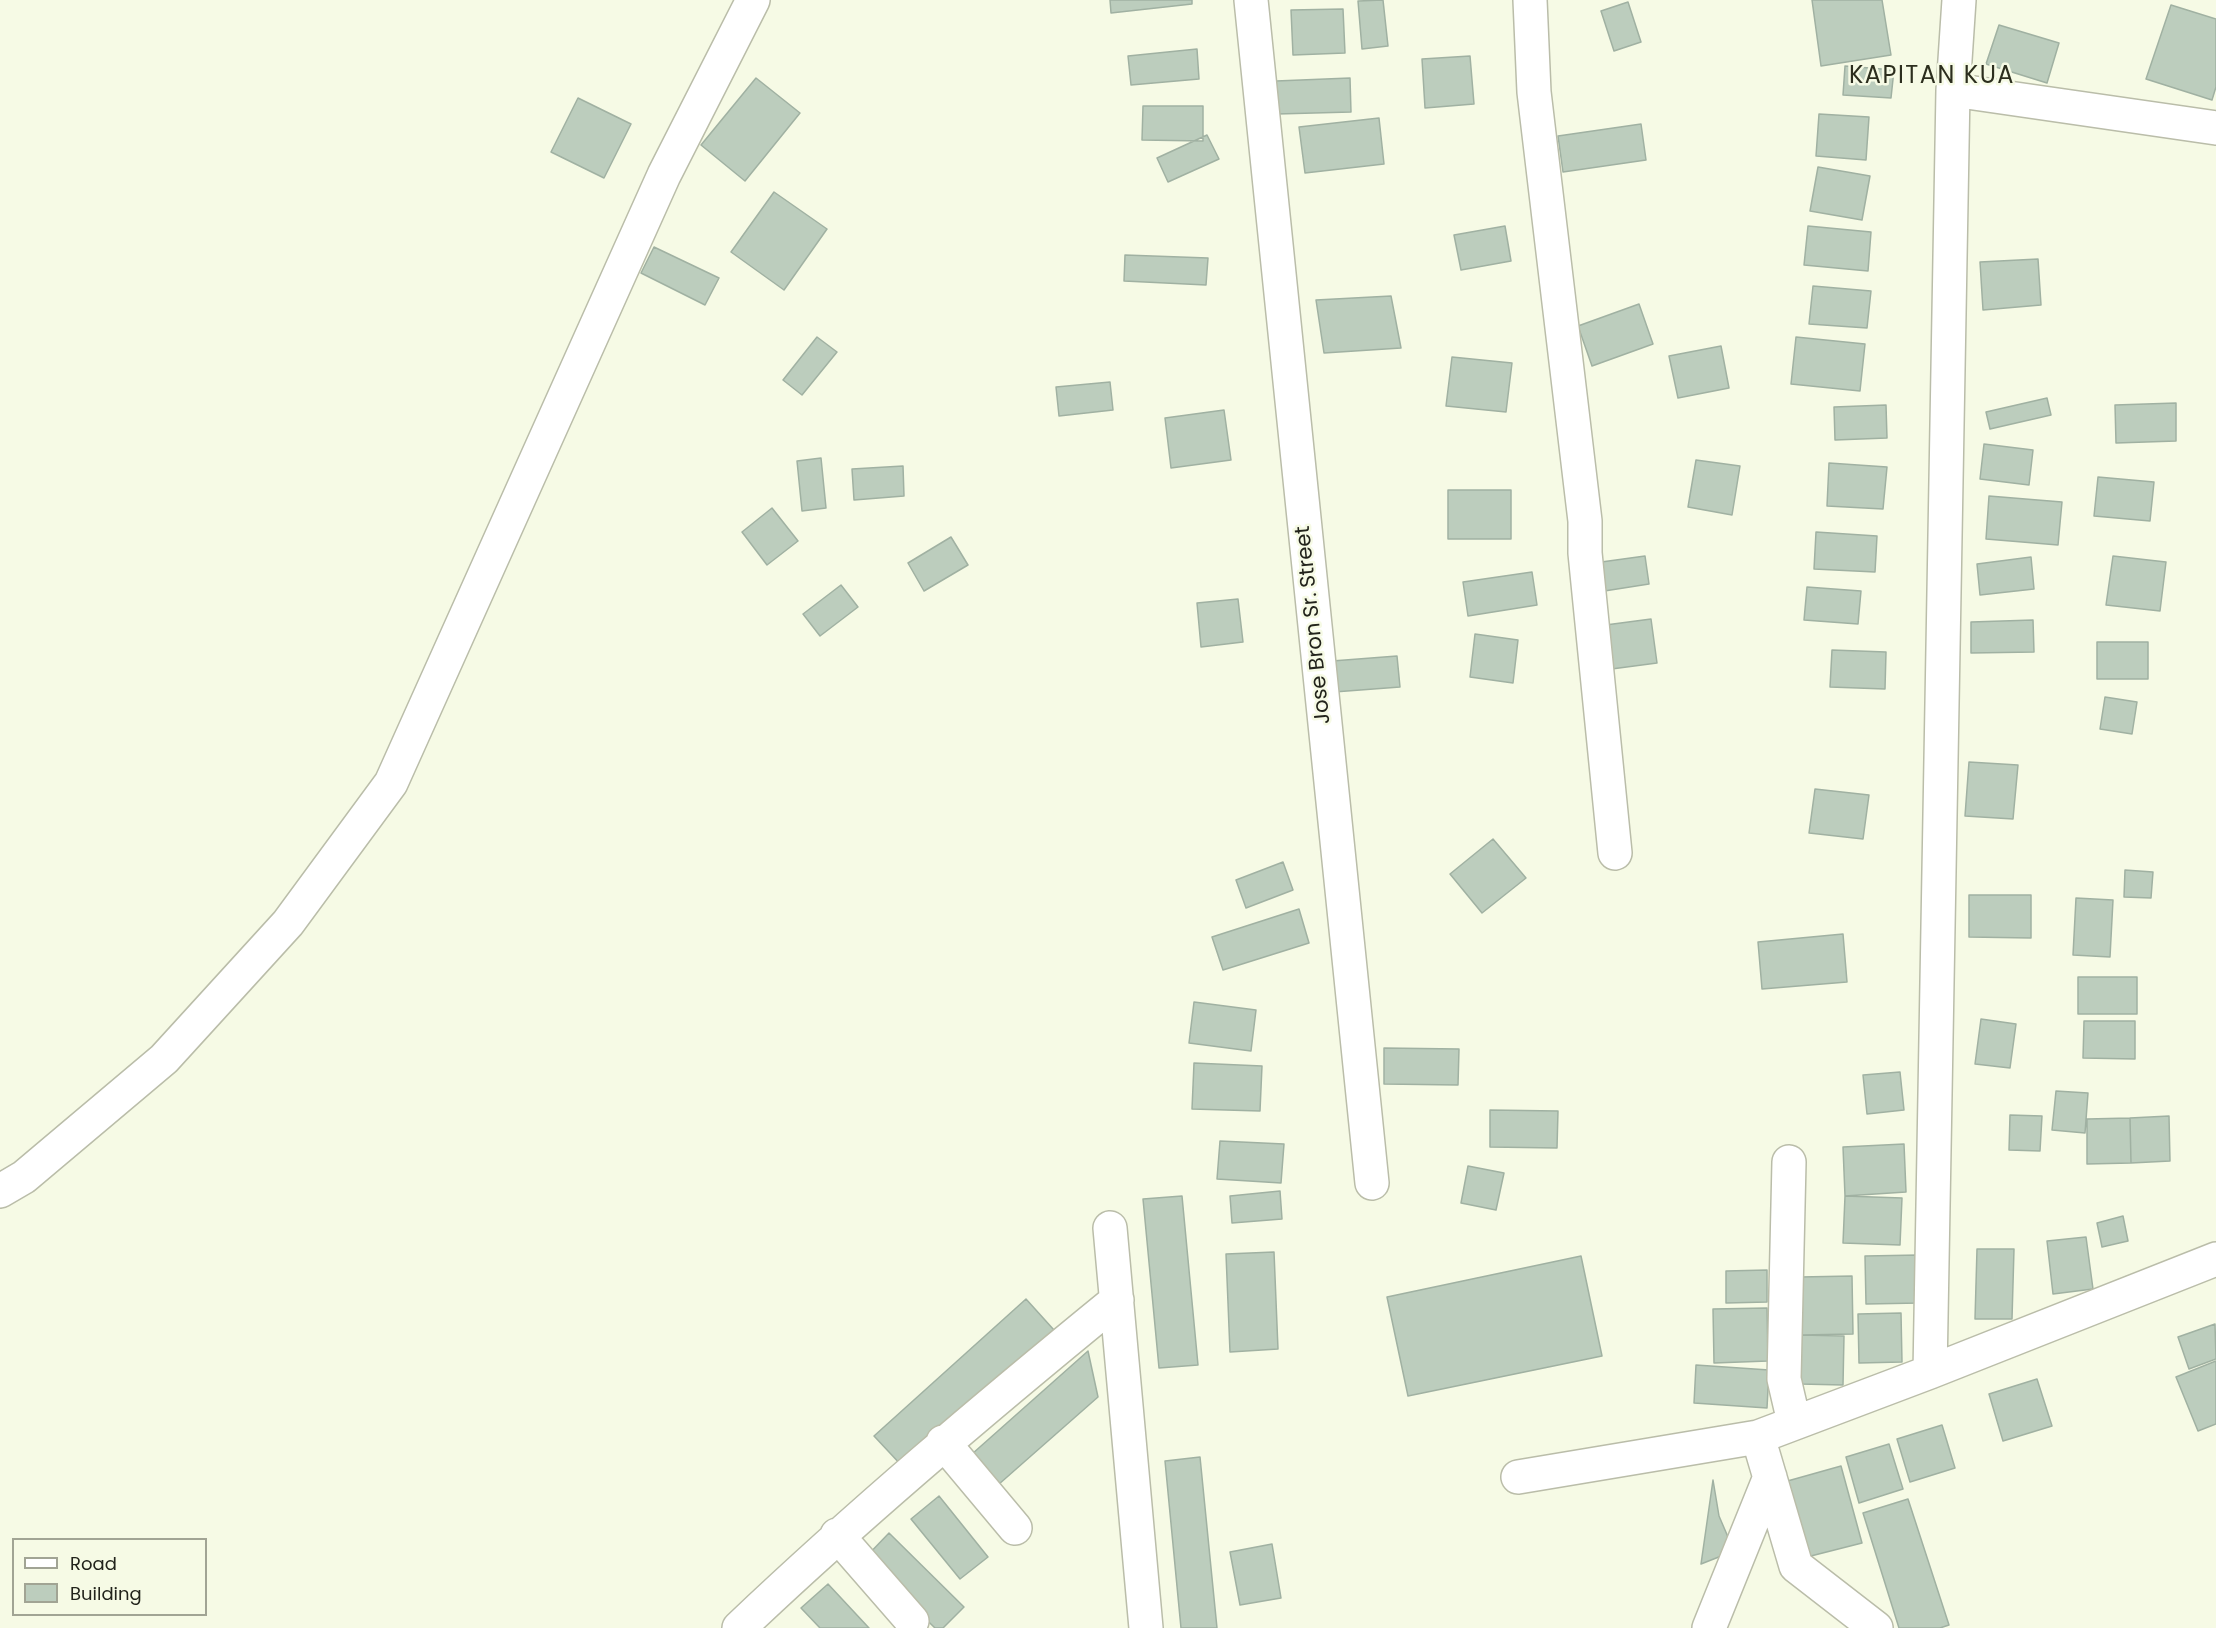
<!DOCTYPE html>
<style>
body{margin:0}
#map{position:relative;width:2216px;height:1628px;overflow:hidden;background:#f6fae5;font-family:Poppins,sans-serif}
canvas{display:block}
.legend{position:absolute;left:12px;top:1538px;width:195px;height:78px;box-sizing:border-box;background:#f6fae5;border:2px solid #a1a494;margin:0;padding:8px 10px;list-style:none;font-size:18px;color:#22231b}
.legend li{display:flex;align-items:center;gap:12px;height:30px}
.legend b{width:30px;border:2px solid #a1a494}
</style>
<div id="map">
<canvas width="2216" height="1628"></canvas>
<ul class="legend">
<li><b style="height:8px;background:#fff"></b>Road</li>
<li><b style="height:16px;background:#bccdbd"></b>Building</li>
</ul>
</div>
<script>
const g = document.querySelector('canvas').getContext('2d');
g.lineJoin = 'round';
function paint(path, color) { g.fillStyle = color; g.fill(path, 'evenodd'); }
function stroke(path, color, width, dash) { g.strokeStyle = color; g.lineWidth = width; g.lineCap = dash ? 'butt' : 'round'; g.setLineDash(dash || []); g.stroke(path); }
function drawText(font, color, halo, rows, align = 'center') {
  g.font = font + ' Poppins,sans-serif'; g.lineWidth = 5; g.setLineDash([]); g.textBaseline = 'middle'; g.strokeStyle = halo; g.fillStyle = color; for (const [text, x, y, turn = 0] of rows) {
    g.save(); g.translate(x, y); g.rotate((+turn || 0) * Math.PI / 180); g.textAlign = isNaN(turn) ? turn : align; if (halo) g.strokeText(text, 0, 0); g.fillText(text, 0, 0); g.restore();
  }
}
const building = new Path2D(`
 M1110 0H1192V4L1111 13Z
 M1383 0 1388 46 1362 49 1358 1Z
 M1812 0H1882L1891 55 1821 66Z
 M1628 2 1641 42 1614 51 1601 11Z
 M2171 5 2216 19V87L2212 100 2146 79Z
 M1343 9 1345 53 1293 55 1291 10Z
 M1999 25 2059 43 2047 83 1986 64Z
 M1197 49 1199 79 1131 85 1128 56Z
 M1470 56 1474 104 1425 108 1422 59Z
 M1845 66 1894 70 1891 98 1843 95Z
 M756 78 800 113 745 181 701 145Z
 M1350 78 1351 112 1277 114 1276 81Z
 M578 98 631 124 604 178 551 152Z
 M1143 106H1203V141L1142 140Z
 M1819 114 1869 117 1866 160 1816 156Z
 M1379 118 1384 164 1305 173 1299 127Z
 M1641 124 1646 160 1563 172 1558 136Z
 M1207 135 1219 159 1168 182 1157 158Z
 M1818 167 1870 176 1862 220 1810 211Z
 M774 192 827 229 784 290 731 252Z
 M1505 226 1511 261 1461 270 1454 235Z
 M1808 226 1871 232 1868 271 1804 265Z
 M654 247 719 278 705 305 641 273Z
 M1125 255 1208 258 1206 285 1124 281Z
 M2038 259 2041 305 1983 310 1980 262Z
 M1813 286 1871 291 1867 328 1809 324Z
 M1391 296 1401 348 1324 353 1316 300Z
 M1639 304 1653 344 1592 366 1578 326Z
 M817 337 837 352 802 395 783 380Z
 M1796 337 1865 344 1860 391 1791 384Z
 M1721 346 1729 388 1678 398 1669 356Z
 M1452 357 1512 363 1506 412 1446 406Z
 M1110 382 1113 410 1059 416 1056 387Z
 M2047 398 2051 415 1990 429 1986 412Z
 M2176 403V441L2116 443 2115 405Z
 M1886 405 1887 438 1835 440 1834 407Z
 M1224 410 1231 460 1171 468 1165 418Z
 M1984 444 2033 450 2029 485 1980 479Z
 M821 458 826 508 802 511 797 461Z
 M1696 460 1740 466 1732 515 1688 507Z
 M1829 463 1887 467 1883 509 1827 506Z
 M903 466 904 496 854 500 852 469Z
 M2098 477 2154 482 2150 521 2094 516Z
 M1448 490H1511V539H1448Z
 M1989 496 2062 502 2058 545 1986 539Z
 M772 508 798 541 767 565 742 532Z
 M1816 532 1877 536 1875 572 1814 569Z
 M951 537 968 565 924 591 908 563Z
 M1645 556 1649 584 1598 592 1594 563Z
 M2113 556 2166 562 2160 611 2106 605Z
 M2031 557 2034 589 1980 595 1977 564Z
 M1532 572 1537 605 1468 616 1463 582Z
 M841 585 858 607 820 636 803 614Z
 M1807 587 1861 591 1858 624 1804 620Z
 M1238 599 1243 642 1201 647 1197 603Z
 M1651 619 1657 663 1604 670 1598 626Z
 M2033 620 2034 652 1971 653V622Z
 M1475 634 1518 640 1513 683 1470 677Z
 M2097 642H2148V679H2097Z
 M1832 650 1886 652 1885 689 1830 687Z
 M1397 656 1400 687 1334 692 1332 661Z
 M2105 697 2137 702 2132 734 2100 729Z
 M1969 762 2018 765 2013 819 1965 816Z
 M1815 789 1869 795 1863 839 1809 833Z
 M1493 839 1526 878 1482 913 1450 874Z
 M1283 862 1293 890 1246 908 1236 880Z
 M2125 870 2153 872 2151 898 2124 897Z
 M1969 895H2031V938L1969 937Z
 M2076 898 2113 900 2110 957 2073 955Z
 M1299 909 1309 943 1223 970 1212 937Z
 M1843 934 1847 982 1762 989 1758 942Z
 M2078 977H2137V1014H2078Z
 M1194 1002 1256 1010 1251 1051 1189 1043Z
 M1981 1019 2016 1024 2010 1068 1975 1064Z
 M2084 1021H2135V1059L2083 1058Z
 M1384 1048 1459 1049 1458 1085 1384 1084Z
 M1194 1063 1262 1066 1260 1111 1192 1109Z
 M1900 1072 1904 1110 1867 1114 1863 1075Z
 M2056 1091 2088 1093 2085 1133 2052 1130Z
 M1490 1110 1558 1111 1557 1148 1490 1147Z
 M2010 1115 2042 1116 2040 1151 2009 1150Z
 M2169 1116 2170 1161 2131 1163 2130 1118Z
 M2130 1118 2131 1163 2087 1164V1119Z
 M1220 1141 1284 1144 1281 1183 1217 1179Z
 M1904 1144 1906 1192 1845 1196 1843 1147Z
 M1468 1166 1504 1173 1496 1210 1461 1203Z
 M1280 1191 1282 1219 1232 1223 1230 1196Z
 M1182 1196 1198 1365 1159 1368 1143 1199Z
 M1845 1196 1902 1198 1900 1245 1843 1243Z
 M2123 1216 2128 1241 2102 1247 2097 1223Z
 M2086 1237 2093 1289 2053 1294 2047 1241Z
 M1977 1249H2014L2012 1319H1975Z
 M1274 1252 1278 1349 1230 1352 1226 1254Z
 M1919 1255 1920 1303 1866 1304 1865 1256Z
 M1581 1256 1602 1356 1408 1396 1387 1297Z
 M1767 1270V1302L1726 1303V1271Z
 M1852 1276 1853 1334 1801 1335 1800 1277Z
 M1026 1299 1054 1330 903 1467 874 1436Z
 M1767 1308 1768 1361 1714 1363 1713 1309Z
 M1901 1313 1902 1362 1859 1363 1858 1314Z
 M2215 1324 2216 1359 2189 1369 2178 1337Z
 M1801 1335 1844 1336 1843 1385 1800 1384Z
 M1088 1351 1098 1397 990 1492 963 1462Z
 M2216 1361V1424L2198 1431 2176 1377Z
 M1696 1365 1769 1370 1767 1408 1694 1403Z
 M2037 1379 2052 1426 2003 1441 1989 1394Z
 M1942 1425 1955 1468 1910 1482 1897 1439Z
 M1889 1444 1903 1489 1859 1503 1846 1457Z
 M1200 1457 1217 1628H1181L1165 1461Z
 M1841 1466 1862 1543 1803 1558 1784 1482Z
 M1713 1480 1719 1516 1734 1551 1701 1564Z
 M939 1496 988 1557 960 1579 911 1519Z
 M1908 1499 1949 1625 1940 1628H1899L1863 1513Z
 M889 1533 964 1607 943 1628H935L864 1559Z
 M1272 1544 1281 1598 1240 1605 1230 1552Z
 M828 1584 869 1628H820L801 1608Z`);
const minor = new Path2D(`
 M1251 0 1372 1183
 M1530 0 1534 92 1585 521V553L1615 853
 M1953 90 2216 128
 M1789 1162 1784 1379 1794 1422
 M0 1191 24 1177 164 1059 288 923 391 783 664 175 753 0
 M1110 1228 1146 1628
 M1930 1372 1953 90 1959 0
 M1758 1437 1796 1566 1876 1628
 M943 1442 1015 1528
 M1518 1477 1758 1437 1930 1372 2216 1259
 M837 1535 912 1621
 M739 1628C860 1513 987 1406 1117 1300
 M1709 1628 1770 1477`);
const streetNames = [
 ["Jose Bron Sr. Street",1314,625,-96]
];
const quarterNames = [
 ["KAPITAN KUA",1932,77]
];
paint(building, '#bccdbd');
stroke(building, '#a0b1a2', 1.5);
stroke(minor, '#babda9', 36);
stroke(minor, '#fff', 33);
drawText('21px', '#22231b', '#f6fae5', streetNames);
g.letterSpacing = '1.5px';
drawText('24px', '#2c2e1e', '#f6fae5', quarterNames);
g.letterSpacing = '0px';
</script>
